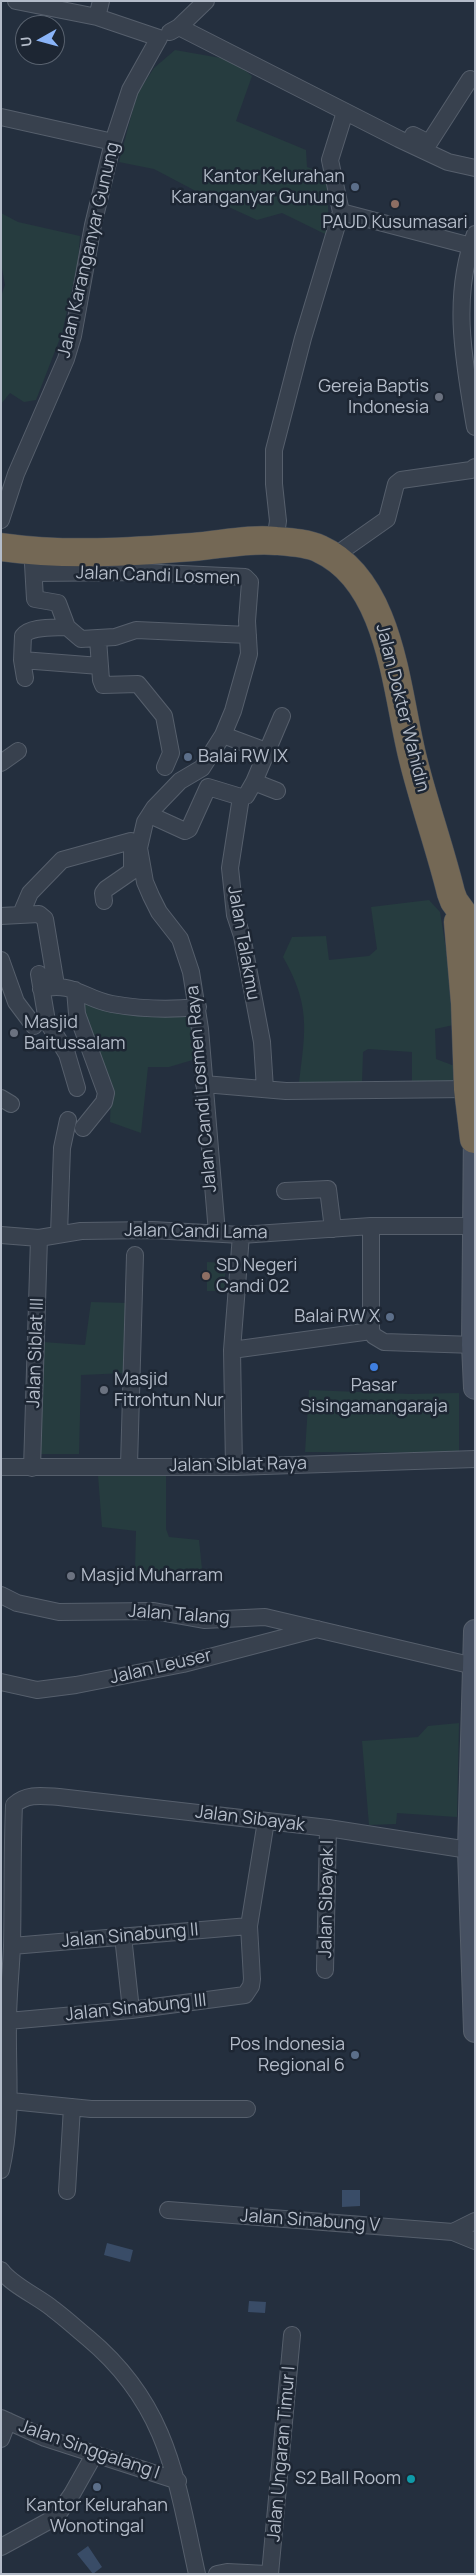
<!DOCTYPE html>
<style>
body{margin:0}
#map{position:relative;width:476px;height:2575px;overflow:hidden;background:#242f3e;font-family:Manrope,sans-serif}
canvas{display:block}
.frame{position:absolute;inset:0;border:2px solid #b4bcc9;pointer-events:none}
.north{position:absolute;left:15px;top:15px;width:50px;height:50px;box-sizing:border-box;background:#1d2633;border:1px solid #59626f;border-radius:50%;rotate:263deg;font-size:14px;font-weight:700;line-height:20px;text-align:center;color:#b4bcc9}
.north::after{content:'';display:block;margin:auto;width:18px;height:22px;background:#8ab4f8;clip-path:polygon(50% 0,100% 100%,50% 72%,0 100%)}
</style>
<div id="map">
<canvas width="476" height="2575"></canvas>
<div class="frame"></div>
<div class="north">U</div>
</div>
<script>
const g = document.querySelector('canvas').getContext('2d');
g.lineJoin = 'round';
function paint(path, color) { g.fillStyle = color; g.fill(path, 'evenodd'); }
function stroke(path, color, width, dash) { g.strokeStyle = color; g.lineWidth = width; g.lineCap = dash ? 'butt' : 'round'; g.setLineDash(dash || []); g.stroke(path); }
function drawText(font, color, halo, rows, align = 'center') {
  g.font = font + ' Manrope,sans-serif'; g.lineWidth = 5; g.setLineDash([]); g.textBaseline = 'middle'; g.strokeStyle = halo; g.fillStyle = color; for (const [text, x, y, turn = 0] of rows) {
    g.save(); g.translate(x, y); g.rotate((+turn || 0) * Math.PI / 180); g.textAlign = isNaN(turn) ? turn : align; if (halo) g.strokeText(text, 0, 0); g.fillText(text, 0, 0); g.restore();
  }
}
const green = new Path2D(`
 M175 50 232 60 252 76 236 121 306 150 307 167 327 174 329 236 282 213 257 220 209 198 154 169 119 162 137 94 154 68Z
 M1 213 18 222 80 236 78 262 62 333 36 400 24 402 10 393 1 404V296L5 285 1 263Z
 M429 900 440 912 458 1024 435 1029 436 1059 460 1068 459 1086 412 1085V1052L368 1049 363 1052 362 1082H299C306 1029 310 1004 283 957L292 937 326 936 329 960 369 956 377 949 371 907Z
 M84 997 187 1014 194 1020 196 1059 169 1067H148L141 1133 110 1122 111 1094 83 1019Z
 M207 1262 225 1263V1291H207Z
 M91 1302 129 1303 126 1373 81 1375 79 1454H34L43 1342 85 1345Z
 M309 1390 410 1394 459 1393V1453L305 1452Z
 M166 1470V1529L169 1537 199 1540 203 1579 176 1581 166 1572 135 1570 136 1531 102 1527 98 1475Z
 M459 1723 457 1817 397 1813 396 1824 369 1825 362 1741 418 1737 428 1726Z`);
const water = new Path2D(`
 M342 2190H360V2206L342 2207Z
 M107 2243 133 2250 130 2262 104 2255Z
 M249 2301 266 2302 265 2313 248 2312Z
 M88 2546 102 2567 93 2574 77 2554Z`);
const street = new Path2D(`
 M16 1 97 17 159 38
 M97 17 101 1
 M179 27 399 139 448 162 475 168
 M170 32 179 27 206 1
 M1 117 113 142
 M413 135 429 143 470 79
 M341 212 475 247
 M475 234C451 297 464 362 475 427
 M1 520 16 474 66 359 73 336 93 225 113 142 130 90 159 38
 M275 541 278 521 274 484V450L303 338 341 212 330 160 345 112
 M333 557 387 519 396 484 401 480 471 470 475 467
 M33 564 35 599 58 603 67 627
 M34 573 140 572 245 577 250 582 247 621 249 654 233 711 223 735 202 768 180 781 154 808 145 822 139 848 145 882 151 896 159 912 180 939 191 972 200 1029 217 1233
 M98 639 101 680 103 685 138 684 164 716 171 753 165 767
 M22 660 100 666
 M25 678 22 660 23 636C30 626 55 628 67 627L81 639 115 637 136 630 248 635
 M223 735 266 751
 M1 763 18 751
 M254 782 277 791
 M241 797 230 868 235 915 242 936 262 1042 265 1089
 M150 815 185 831 189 829 208 787 241 797 246 796 254 782 282 716
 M104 901 103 893 106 889 132 871V852
 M21 914 30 893 62 860 131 841
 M1 916 39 914 45 919 56 985
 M1 960 16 1002 34 1026
 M39 974 47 1021 67 1054 77 1088
 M41 989C73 981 84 999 112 1004 140 1009 169 1010 198 1007
 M75 990 77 1014 106 1093 104 1102 83 1128
 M204 1084 286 1091 468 1089
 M1 1098 11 1104
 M285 1191 328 1189 333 1229
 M371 1226V1331L374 1336 384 1342 475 1345
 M59 1234 62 1148 68 1120
 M1 1235 39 1238 81 1231 152 1230 241 1235 371 1226H473
 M232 1350 371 1331
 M129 1465 135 1255
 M1 1467H234L475 1459
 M234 1467 232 1350 241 1235
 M32 1468 39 1238
 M1 1595 17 1603 59 1612 154 1611 204 1620 265 1617 474 1666
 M1 1682 37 1690 76 1685 183 1664 317 1629
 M123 1936 131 2010
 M12 1946 249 1926
 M325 1970 328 1828
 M8 2021 131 2010 245 1995 251 1986 252 1979 249 1926 266 1821
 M1 2100 91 2109H247
 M1 2170C13 2118 7 2074 8 2022 8 1997 11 1971 12 1946 13 1899 12 1852 14 1805 27 1793 43 1796 59 1797L328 1828 475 1851
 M67 2191 72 2107
 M168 2210 453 2232 475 2241
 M453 2232 475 2221
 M1 2270C11 2285 39 2297 53 2309 65 2318 76 2328 88 2338 168 2405 176 2478 197 2574
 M1 2418 45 2438 178 2481
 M1 2439 8 2421
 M1 2547 56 2517 72 2494 94 2455
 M217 2574 227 2572 267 2574
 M270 2574 292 2335`);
const secondary = new Path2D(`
 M475 1126 473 1345 475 1388
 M475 1631 469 1850 475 2031`);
const highway = new Path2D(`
 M1 547C65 556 130 552 193 547 220 545 250 538 276 541 290 542 308 543 320 549 392 582 396 693 413 759 424 804 440 848 451 893L454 901 475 930
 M458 922 465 1003 468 1089 474 1139`);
const markers = [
 [355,187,5,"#5c6f8a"],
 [395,204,5,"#8d6e63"],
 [439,397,5,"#6b7280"],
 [188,757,5,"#5c6f8a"],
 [14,1033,5,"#6b7280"],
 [206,1276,5,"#8d6e63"],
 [390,1317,5,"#5c6f8a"],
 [374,1367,5,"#3f7fe0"],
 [104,1390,5,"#6b7280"],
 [71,1576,5,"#6b7280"],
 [355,2055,5,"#5c6f8a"],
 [411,2479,5,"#0f9aa8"],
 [97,2487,5,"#5c6f8a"]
];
const poiNames = [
 ["Kantor Kelurahan",345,177],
 ["Karanganyar Gunung",345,198],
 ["PAUD Kusumasari",395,223,"center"],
 ["Gereja Baptis",429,387],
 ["Indonesia",429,408],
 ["Balai RW IX",198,757,"left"],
 ["Masjid",24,1023,"left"],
 ["Baitussalam",24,1044,"left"],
 ["SD Negeri",216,1266,"left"],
 ["Candi 02",216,1287,"left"],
 ["Balai RW X",380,1317],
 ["Masjid",114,1380,"left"],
 ["Fitrohtun Nur",114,1401,"left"],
 ["Pasar",374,1386,"center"],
 ["Sisingamangaraja",374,1407,"center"],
 ["Masjid Muharram",81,1576,"left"],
 ["Pos Indonesia",345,2045],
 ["Regional 6",345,2066],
 ["S2 Ball Room",401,2479],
 ["Kantor Kelurahan",97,2506,"center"],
 ["Wonotingal",97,2527,"center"]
];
const streetNames = [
 ["Jalan Karanganyar Gunung",89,250,-77],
 ["Jalan Candi Losmen",158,576,2],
 ["Jalan Dokter Wahidin",402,708,76],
 ["Jalan Talakmu",243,943,80],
 ["Jalan Candi Losmen Raya",202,1089,-95],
 ["Jalan Candi Lama",196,1232,1],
 ["Jalan Siblat III",36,1353,-88],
 ["Jalan Siblat Raya",238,1465,-1],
 ["Jalan Talang",179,1615,4],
 ["Jalan Leuser",161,1667,-13],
 ["Jalan Sibayak",250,1819,7],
 ["Jalan Sibayak I",327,1899,-89],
 ["Jalan Sinabung II",130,1936,-5],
 ["Jalan Sinabung III",136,2008,-6],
 ["Jalan Sinabung V",310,2221,4],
 ["Jalan Singgalang I",89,2450,19],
 ["Jalan Ungaran Timur I",282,2454,-85]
];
paint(green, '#263c3f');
paint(water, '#394c67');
stroke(street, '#565f6c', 18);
stroke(secondary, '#565f6c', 24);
stroke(highway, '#434c59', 29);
stroke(street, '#38414e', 16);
stroke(secondary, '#465061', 22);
stroke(highway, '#746855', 28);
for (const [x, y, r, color] of markers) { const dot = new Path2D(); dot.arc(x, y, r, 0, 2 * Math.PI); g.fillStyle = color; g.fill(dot); stroke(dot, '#1d2633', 2); }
drawText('18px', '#b4bcc9', '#1d2633', poiNames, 'right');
drawText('18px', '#b4bcc9', '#1d2633', streetNames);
</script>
